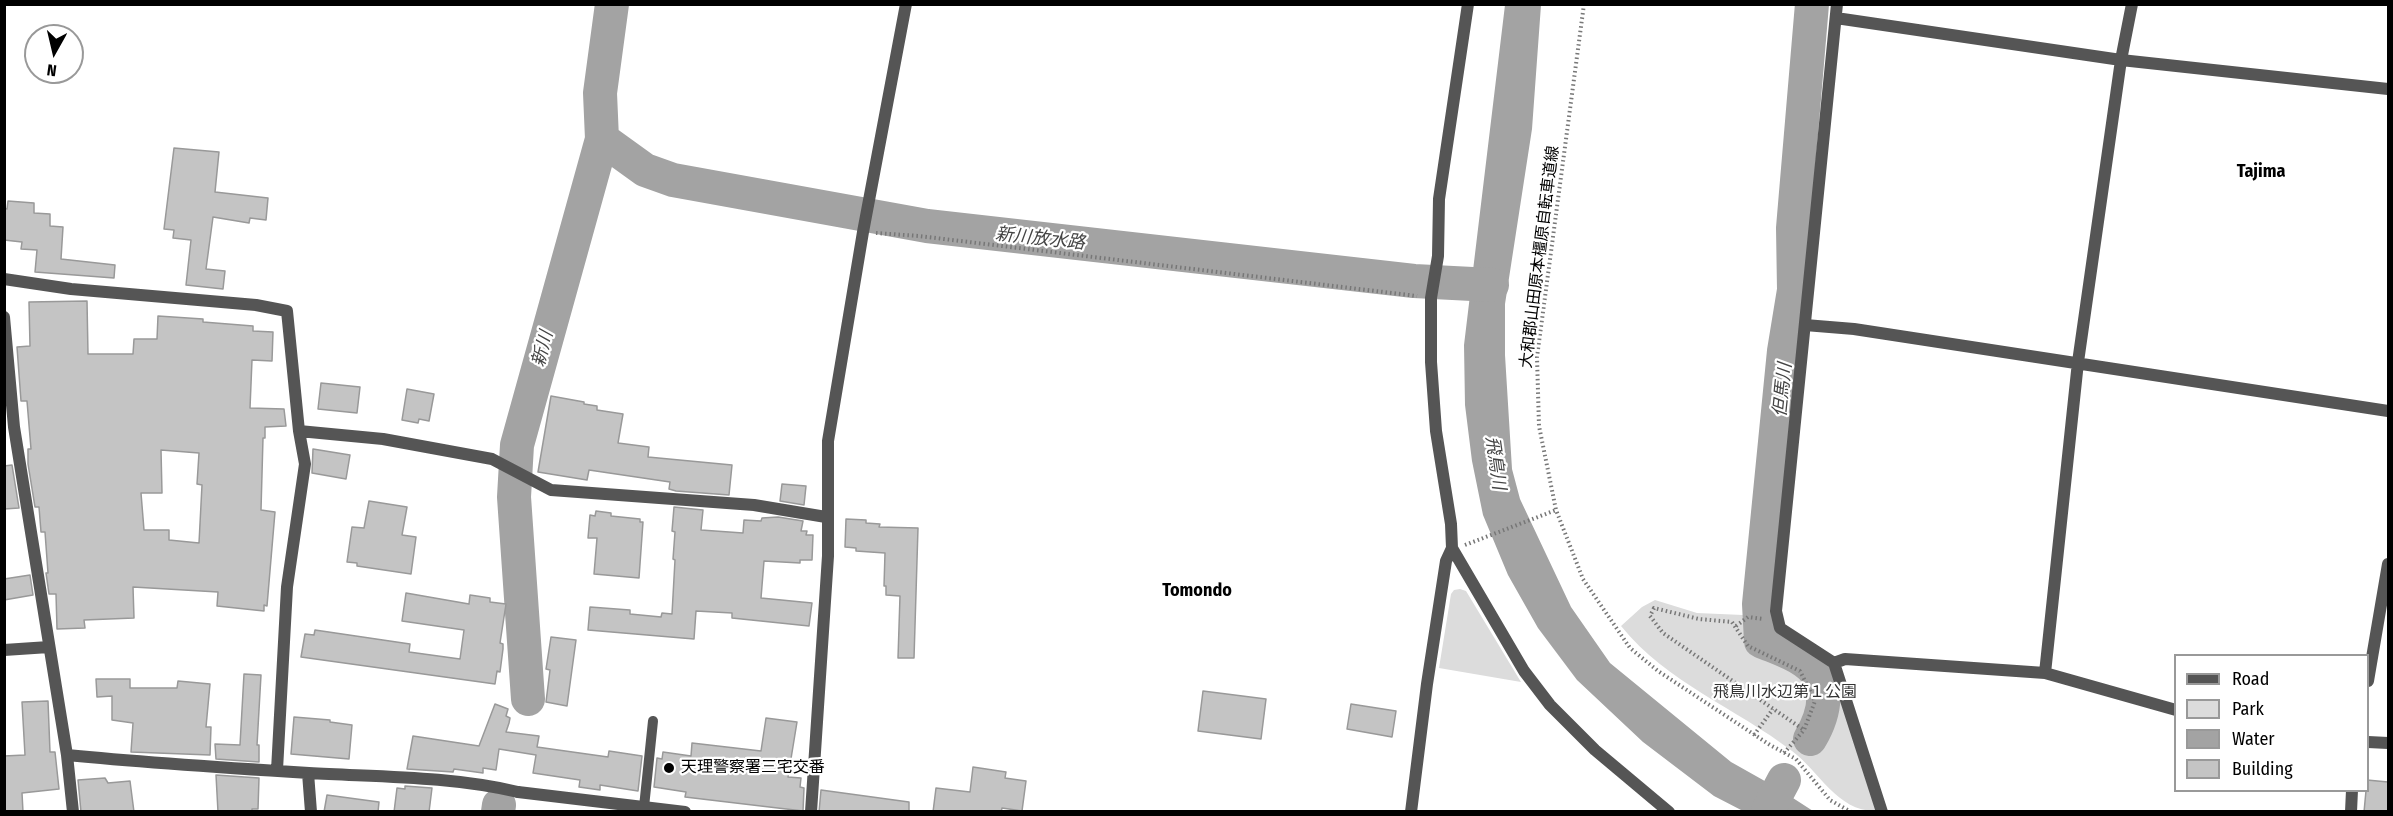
<!DOCTYPE html>
<meta charset="utf-8">
<style>
body{margin:0}
#map{position:relative;width:2393px;height:816px;overflow:hidden;background:#fff;font-family:"Fira Sans Condensed",sans-serif}
canvas{display:block}
.frame{position:absolute;inset:0;border:6px solid #000;pointer-events:none}
.legend{position:absolute;left:2174px;top:654px;width:195px;height:138px;box-sizing:border-box;background:#fff;border:2px solid #999;margin:0;padding:8px 10px;list-style:none;font-size:18px;color:#000}
.legend li{display:flex;align-items:center;gap:12px;height:30px}
.legend b{width:30px;border:2px solid #999}
.north{position:absolute;left:24px;top:24px;width:60px;height:60px;box-sizing:border-box;background:#fff;border:2px solid #999;border-radius:50%;rotate:188deg;font-size:16px;font-weight:700;line-height:24px;text-align:center;color:#000}
.north::after{content:'';display:block;margin:auto;width:21px;height:27px;background:#000;clip-path:polygon(50% 0,100% 100%,50% 72%,0 100%)}
</style>
<div id="map">
<canvas width="2393" height="816"></canvas>
<div class="frame"></div>
<ul class="legend">
<li><b style="height:8px;background:#555"></b>Road</li>
<li><b style="height:16px;background:#dcdcdc"></b>Park</li>
<li><b style="height:16px;background:#a3a3a3"></b>Water</li>
<li><b style="height:16px;background:#c4c4c4"></b>Building</li>
</ul>
<div class="north">N</div>
</div>
<script>
const g = document.querySelector('canvas').getContext('2d');
g.lineJoin = 'round';
function paint(path, color) { g.fillStyle = color; g.fill(path, 'evenodd'); }
function stroke(path, color, width, dash) { g.strokeStyle = color; g.lineWidth = width; g.lineCap = dash ? 'butt' : 'round'; g.setLineDash(dash || []); g.stroke(path); }
function drawText(font, color, halo, rows, align = 'center') {
  g.font = font + ' "Fira Sans Condensed","Noto Sans JP",sans-serif'; g.lineWidth = 4.5; g.setLineDash([]); g.textBaseline = 'middle'; g.strokeStyle = halo; g.fillStyle = color; for (const [text, x, y, turn = 0] of rows) {
    g.save(); g.translate(x, y); g.rotate((+turn || 0) * Math.PI / 180); g.textAlign = isNaN(turn) ? turn : align; if (halo) g.strokeText(text, 0, 0); g.fillText(text, 0, 0); g.restore();
  }
}
const green = new Path2D(`
 M1460 589 1466 591 1521 682 1439 668 1451 594 1454 590Z
 M1655 600 1697 613 1743 615 1752 622 1767 624C1779 647 1805 646 1820 665 1846 699 1862 765 1876 807L1875 811C1837 811 1819 771 1792 751 1736 708 1667 683 1621 626L1642 607Z`);
const water = new Path2D(`
 M1505 5H1541L1532 129 1505 304V355L1512 469 1520 499 1571 607 1610 663 1731 762 1779 789 1813 811H1743L1714 796 1643 742 1577 680 1538 628 1508 575 1483 515 1472 461 1465 405 1464 345Z`);
const river = new Path2D(`
 M602 139 645 170 673 180 927 226 1414 281 1492 285
 M528 699 514 497 517 445 602 139 600 93 612 4
 M1810 739C1825 714 1833 679 1804 661 1791 652 1775 647 1761 641L1759 604 1784 351 1794 290 1793 228 1812 4
 M1768 810 1784 780
 M498 812 499 805`);
const building = new Path2D(`
 M174 148 219 152 215 192 268 198 266 220 250 218 249 223 213 217 206 269 225 271 223 289 186 285 191 240 173 238 174 230 164 229Z
 M8 201 34 203V213L50 214V226L63 227 61 259 115 265 114 278 35 272 37 250 21 249 22 242 4 240V208L7 209Z
 M87 301 88 354H133L134 339H157L158 316 203 319V322L253 326V331L273 332 272 361 252 360 250 408 284 409 286 426 265 427V438H263L261 510 275 512 267 606 264 605V611L217 606 218 592 133 587 134 618 84 620 85 628 57 629 56 594H49L46 573H48L45 532H41L39 507H35L28 464V449H31L27 401H21L17 347 30 346 29 302ZM161 450 199 453 197 484 202 485 199 543 169 540V530H144L141 493H162Z
 M321 383 360 387 357 413 318 409Z
 M407 389 434 394 429 421 419 419 418 423 402 420Z
 M551 396 584 402V404L597 406V410L623 414 618 443 649 447 648 457 732 465 729 495 676 491 669 489 670 482 589 470 587 480 538 472Z
 M313 449 350 455 346 479 312 473Z
 M12 465 19 508 4 509V466Z
 M782 484 806 486 804 505 780 501Z
 M369 501 407 507 402 535 416 537 411 574 357 566V563L347 562 352 527 364 528Z
 M674 507 703 510 701 530 743 533 744 520 761 521 762 518 778 517 803 521 801 531H807L806 535H813L812 560H800V563L764 561 761 598 812 603 809 626 732 618V613L696 611 694 639 588 630 590 607 630 610V614L661 617 662 613 672 614 675 560 673 559 675 532 672 531Z
 M596 511 611 513V516L640 519V522H643L639 578 594 574 597 538H588L590 515 595 516Z
 M846 519 866 520V523L880 524 879 527 918 528 914 658H898L900 596 886 595V586H884L885 553 856 551V548L845 547Z
 M30 575 33 595 4 600V579Z
 M406 593 469 604 470 595 490 598V602L506 604 500 643 503 644V649L500 672 497 671 495 684 301 657 305 634 314 635 315 630 410 644 409 652 460 659 464 630 402 621Z
 M551 637 576 640 567 706 546 702 550 670 546 669Z
 M244 674 261 675 257 745H259V762L216 759 215 744 240 745Z
 M96 679H130V688H177L178 681 210 684 206 727H211L210 755 131 752 133 723 112 720V696L97 697Z
 M1203 691 1266 699 1261 739 1198 731Z
 M48 701 50 752H55L59 789 22 793 23 812H4V756L25 755 22 702Z
 M495 704 508 709 506 716 510 718 509 723 506 732 539 736 537 747 608 757 609 751 642 756 638 791 600 785V790L579 787 580 780 533 773 536 755 499 749 496 770 483 768V773L454 769 453 772 407 769 413 736 479 746Z
 M1351 704 1396 711 1392 737 1347 729Z
 M294 717 330 720V722L352 725 349 759 291 754Z
 M766 718 797 722 788 777 801 778 800 787 804 788 803 811 685 797 686 792 654 787 657 758 662 759 663 752 691 756 692 743 761 751Z
 M973 767 1006 772 1005 778 1026 781 1022 811 1002 808 1001 812H933L936 788 970 792Z
 M216 775 259 778 258 809H252V812H218Z
 M105 778 108 783 130 781 134 812H81L78 780Z
 M2367 780 2388 782V812H2364Z
 M405 786 432 788 429 812H394L397 788 405 789Z
 M821 790 909 802V812H819Z
 M327 795 379 802 378 812H324Z`);
const path = new Path2D(`
 M1584 4 1537 357 1539 426 1556 510 1583 579 1630 648 1658 671 1770 745 1796 759 1830 800 1851 812
 M876 233 919 236 1417 296
 M1465 545 1556 510
 M1736 626 1748 617 1763 619
 M1754 735 1773 709
 M1784 753 1804 730 1815 701 1800 671 1748 646 1732 622 1699 619 1654 608 1650 616 1663 633 1804 730`);
const service = new Path2D(`
 M644 807 653 721`);
const minor = new Path2D(`
 M1468 4 1439 199 1438 256 1431 298V362L1436 431 1451 524 1452 548 1524 671 1550 705 1595 750 1669 812
 M1837 4 1776 611 1780 628 1834 663 1882 812
 M1836 18 2121 60 2388 89
 M4 279 71 289 256 305 287 311 299 431 305 464 287 587 277 770
 M4 317 14 427 67 755 73 812
 M1805 325 1854 329 2388 411
 M299 431 383 439 492 459 551 490 754 505 826 517
 M4 650 49 647
 M1834 663 1845 659 2045 673 2176 710
 M2045 673 2078 362 2121 60 2132 4
 M2368 681 2388 564
 M2368 742 2388 743
 M67 755C148 763 228 768 309 773 378 777 450 776 518 792
 M308 773 311 812
 M1411 812 1427 684 1446 561 1452 548
 M2351 812 2352 790`);
const tertiary = new Path2D(`
 M518 792 685 812
 M811 812 828 556V441L863 232 906 4`);
const markers = [
 [669,768,6,"#000"]
];
const streetNames = [
 ["大和郡山田原本橿原自転車道線",1540,257,-83]
];
const parkNames = [
 ["飛鳥川水辺第１公園",1785,693]
];
const poiNames = [
 ["天理警察署三宅交番",681,768]
];
const neighbourhoodNames = [
 ["Tajima",2261,172],
 ["Tomondo",1197,591]
];
const waterNames = [
 ["新川放水路",1040,239,6],
 ["新川",543,349,-75],
 ["但馬川",1783,390,-84],
 ["飛鳥川",1495,463,82]
];
paint(green, '#dcdcdc');
paint(water, '#a3a3a3');
stroke(river, '#a3a3a3', 34);
paint(building, '#c4c4c4');
stroke(building, '#999', 1.5);
stroke(path, '#777', 4, [1.5, 3]);
stroke(service, '#555', 10);
stroke(minor, '#555', 12);
stroke(tertiary, '#555', 12);
for (const [x, y, r, color] of markers) { const dot = new Path2D(); dot.arc(x, y, r, 0, 2 * Math.PI); g.fillStyle = color; g.fill(dot); stroke(dot, '#fff', 2); }
drawText('16px', '#000', '#fff', streetNames);
drawText('16px', '#333', '#fff', parkNames);
drawText('16px', '#000', '#fff', poiNames, 'left');
drawText('bold 18px', '#000', '#fff', neighbourhoodNames);
drawText('italic 18px', '#444', '#fff', waterNames);
</script>
